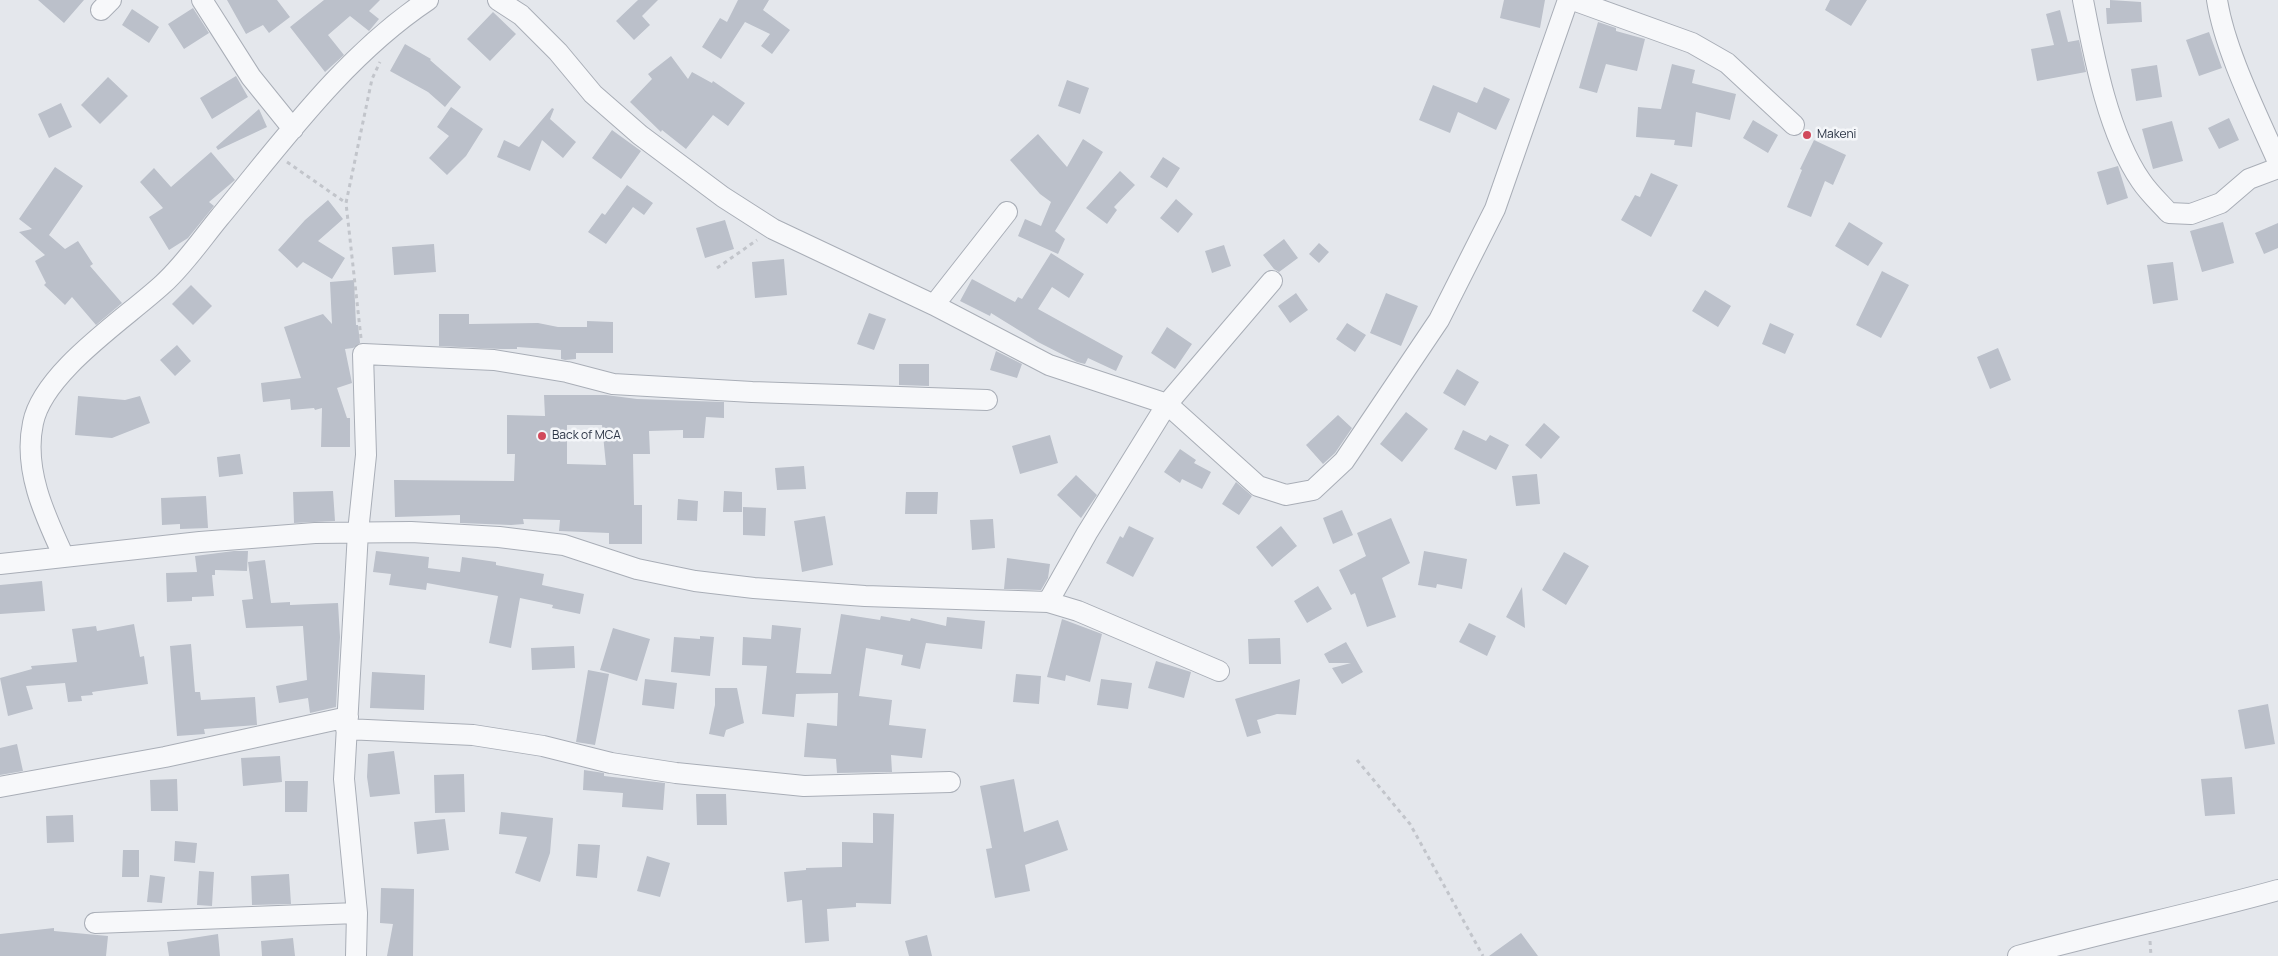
<!DOCTYPE html>
<style>
body{margin:0}
canvas{display:block;background:#e4e7ec}
</style>
<canvas width="2278" height="956"></canvas>
<script>
const g = document.querySelector('canvas').getContext('2d');
g.lineJoin = 'round';
function paint(path, color) { g.fillStyle = color; g.fill(path, 'evenodd'); }
function stroke(path, color, width, dash) { g.strokeStyle = color; g.lineWidth = width; g.lineCap = dash ? 'butt' : 'round'; g.setLineDash(dash || []); g.stroke(path); }
function drawText(font, color, halo, rows, align = 'center') {
  g.font = font + ' Manrope,sans-serif'; g.lineWidth = 5; g.setLineDash([]); g.textBaseline = 'middle'; g.strokeStyle = halo; g.fillStyle = color; for (const [text, x, y, turn = 0] of rows) {
    g.save(); g.translate(x, y); g.rotate((+turn || 0) * Math.PI / 180); g.textAlign = isNaN(turn) ? turn : align; if (halo) g.strokeText(text, 0, 0); g.fillText(text, 0, 0); g.restore();
  }
}
const building = new Path2D(`
 M38 0H84L64 23Z
 M227 0H277L290 17 269 33 263 25 246 34Z
 M324 0H380L369 11 379 19 369 31 350 16 328 35 344 55 325 72 290 27Z
 M638 0H658L642 16 650 25 634 40 616 21Z
 M738 0H769L763 10 790 30 772 54 761 46 770 34 745 22 721 59 702 47 720 18 727 22Z
 M1504 0H1545L1540 28 1500 18Z
 M1830 0H1867L1851 26 1825 10Z
 M2110 0 2141 2 2142 22 2107 24 2106 8H2110Z
 M193 8 209 33 184 49 168 24Z
 M132 9 159 27 149 43 122 25Z
 M2060 10 2068 42 2079 40 2086 72 2037 81 2031 49 2054 45 2046 14Z
 M493 12 516 34 490 61 467 39Z
 M1598 22 1616 28V31L1645 39 1637 71 1606 64 1597 93 1579 88Z
 M2209 32 2222 68 2199 76 2186 40Z
 M405 44 431 59 430 60 461 87 445 107 428 92 390 71Z
 M671 56 688 79 692 72 712 83 713 81 745 103 728 126 713 115 686 149 662 130 661 132 630 102 652 79 648 74Z
 M1672 64 1695 70 1692 83 1736 94 1730 120 1696 112 1692 147 1674 145 1675 140 1636 137 1638 107 1661 109Z
 M2157 65 2162 97 2136 101 2131 69Z
 M236 76 248 97 212 119 200 98Z
 M108 77 128 96 100 124 81 105Z
 M1067 80 1089 88 1080 114 1058 106Z
 M1433 85 1477 103 1484 87 1510 99 1496 130 1458 112 1450 133 1419 120Z
 M61 103 72 127 49 138 38 114Z
 M451 107 483 129 466 156 447 175 429 158 449 136 437 127Z
 M552 108 554 109 550 119 576 142 563 158 542 140 530 171 497 157 504 140 519 147Z
 M259 109 267 127 218 150 216 147Z
 M2229 118 2239 140 2219 149 2208 128Z
 M1753 120 1778 135 1768 153 1743 138Z
 M2172 121 2183 161 2153 169 2142 129Z
 M612 130 641 151 621 179 592 158Z
 M1038 134 1067 167 1083 139 1103 152 1055 231 1065 239 1058 254 1018 236 1025 219 1041 226 1051 202 1040 194 1010 160Z
 M1814 140 1846 155 1833 185 1825 181 1811 217 1787 207 1802 170 1800 169Z
 M211 152 235 180 209 202 214 206 188 238 169 250 149 217 163 208 140 182 154 168 171 187Z
 M1163 157 1180 168 1167 188 1150 177Z
 M2118 166 2128 198 2107 205 2097 172Z
 M55 167 83 186 49 235 65 249 78 241 93 264 90 266 122 303 96 325 72 297 65 305 44 285 46 283 35 261 45 255 19 232 32 229 19 219Z
 M1120 171 1135 185 1114 207 1117 210 1107 224 1086 208Z
 M1651 173 1678 185 1651 237 1621 220 1635 195 1640 197Z
 M627 185 653 203 644 215 633 207 606 244 588 232 602 213 605 215Z
 M1176 199 1193 214 1178 233 1160 218Z
 M328 200 343 219 318 241 345 258 332 279 303 262 297 268 278 250 305 220Z
 M725 220 734 249 705 258 696 228Z
 M1849 222 1883 243 1868 266 1835 246Z
 M2223 222 2234 263 2202 272 2190 231Z
 M2278 223V248L2264 254 2255 233Z
 M1284 239 1298 258 1279 272 1274 269 1263 255Z
 M1319 243 1329 252 1319 263 1309 254Z
 M434 244 436 272 394 275 392 247Z
 M1224 245 1231 266 1212 273 1205 251Z
 M1051 253 1084 274 1069 298 1052 287 1038 309 1123 356 1116 371 1088 358 1085 364 1077 362 1038 342 991 313 990 316 960 301 972 279 1015 302 1018 297 1022 299Z
 M784 259 787 295 755 298 752 262Z
 M2173 262 2178 300 2153 304 2147 265Z
 M1882 271 1909 285 1881 338 1856 325Z
 M354 280 356 325H358L360 343 353 348 345 349 352 383 337 388 347 418H350V447H321L322 408 315 410 314 408 291 410 290 399 263 402 261 383 301 378 284 327 323 314 332 324 330 282Z
 M191 285 212 306 193 325 172 304Z
 M1705 290 1731 306 1718 327 1692 311Z
 M1296 293 1308 310 1290 323 1278 306Z
 M1386 293 1418 306 1401 346 1370 333Z
 M869 313 886 319 874 350 857 344Z
 M439 314H469V324L538 323 558 327H587V321L613 322V353H576V359L565 360 561 359V350L517 347V349H501L439 346Z
 M1347 323 1366 335 1355 352 1336 339Z
 M1770 323 1794 334 1785 354 1762 344Z
 M1167 327 1192 344 1175 369 1151 353Z
 M177 345 191 361 175 376 160 360Z
 M1998 348 2011 380 1990 389 1977 357Z
 M996 351 1022 364 1017 378 990 370Z
 M899 364H929V386L899 385Z
 M1457 369 1479 382 1465 406 1443 393Z
 M544 395H606L637 399 724 402V418L706 417 704 438H683V430L649 431 650 454H633L634 505H642V544H609V533L559 531 560 520 523 519 524 524 511 525 460 523V515L395 517 394 480 514 481 515 454H507V415L545 416ZM567 425H602L606 465 567 464Z
 M78 396 125 400 140 396 150 423 112 438 75 435Z
 M1406 412 1428 429 1402 462 1380 444Z
 M1338 415 1352 428 1335 453 1323 464 1306 445Z
 M1544 423 1560 437 1541 459 1525 445Z
 M1463 430 1486 441 1490 435 1509 445 1496 470 1454 449Z
 M1050 435 1058 463 1020 474 1012 446Z
 M1180 449 1196 460 1194 463 1211 472 1202 489 1182 479 1180 483 1164 472Z
 M240 454 243 474 219 477 217 457Z
 M804 466 806 489 777 490 775 468Z
 M1537 474 1540 504 1516 506 1512 476Z
 M1076 475 1097 495 1081 518 1057 495Z
 M1236 482 1252 496 1239 515 1222 504Z
 M333 491 335 521 294 523 293 492Z
 M724 491 742 492V512H723Z
 M906 492H938L937 514H905Z
 M206 496 208 528 180 529V524L162 525 161 498Z
 M678 499 698 501 697 521 677 520Z
 M743 507 766 508 765 536 743 535Z
 M1342 510 1353 535 1333 544 1323 518Z
 M825 516 833 565 802 572 794 521Z
 M1391 518 1410 563 1382 578 1396 617 1367 627 1355 593 1351 595 1339 570 1366 556 1357 533Z
 M993 519 995 548 972 550 970 520Z
 M1129 526 1154 538 1133 577 1106 563 1120 536 1123 538Z
 M1281 526 1297 546 1272 567 1256 547Z
 M234 551H248L247 571 215 570V575H212L214 596 192 597V601L167 602 166 573 197 572 195 556Z
 M376 551 429 557 428 568 460 572 462 557 496 562V565L544 574 542 585 584 594 580 614 552 608 553 605 520 598 511 648 489 643 498 596 427 583 426 590 389 585 391 574 373 572Z
 M1424 551 1467 559 1462 589 1437 584 1436 588 1418 585Z
 M1564 552 1589 566 1566 605 1542 590Z
 M1007 558 1050 564 1048 578 1041 590 1004 589Z
 M265 560 271 603 290 602V605L338 603 340 637 336 707 310 713 308 698 279 703 276 686 307 680 303 626 246 628 242 600 253 599 248 562Z
 M42 581 45 611 0 614V585Z
 M1318 586 1332 609 1307 623 1294 601Z
 M1522 587 1525 628 1506 617Z
 M841 614 880 620 881 616 910 621 911 618 946 626 947 617 985 621 982 649 926 643 920 669 901 665 903 655 866 648 859 696 892 700 889 725 926 729 922 758 891 755 892 772 837 773 836 759 804 757 807 723 837 726 838 693 796 694 794 717 762 714 767 666 742 665 743 637 771 639 772 625 801 628 796 673 831 674Z
 M1062 619 1102 634 1090 682 1066 675 1065 681 1047 677Z
 M1469 623 1496 636 1487 656 1459 642Z
 M134 624 140 657 144 656 148 684 92 692 93 695 81 696 82 701 68 702 65 683 26 686 33 709 8 716 0 678 32 669 31 666 77 662 72 629 96 626 97 631Z
 M613 628 650 639 637 681 600 670Z
 M700 636 714 637 710 676 671 672 674 637 700 639Z
 M1280 638 1281 664H1249L1248 639Z
 M1346 642 1363 672 1342 684 1332 668 1351 663H1329L1324 654Z
 M191 644 195 692H200L201 700 255 697 257 725 204 729 205 734 177 736 170 646Z
 M574 646 575 668 532 670 531 648Z
 M1156 661 1191 672 1184 698 1148 688Z
 M588 670 609 674 595 745 576 742Z
 M372 672 425 675 424 710 370 708Z
 M1016 674 1041 676 1039 704 1013 702Z
 M645 679 677 683 674 709 642 705Z
 M1101 679 1132 683 1128 709 1097 705Z
 M1300 679 1296 715 1277 714 1257 720 1261 733 1247 737 1235 699Z
 M715 688H737L744 723 726 730 724 737 709 734 715 705Z
 M2268 704 2275 744 2245 749 2238 710Z
 M17 744 23 771 0 775V748Z
 M394 751 400 794 370 797 367 777 368 754Z
 M280 756 282 782 243 786 241 758Z
 M584 770 604 773V776L665 783 663 810 622 807 623 793 583 790Z
 M464 774 465 812 435 813 434 775Z
 M2232 777 2235 814 2205 816 2201 779Z
 M177 779 178 811H151L150 780Z
 M1014 779 1024 832 1058 820 1068 850 1025 865 1030 891 995 898 986 849 992 848 980 786Z
 M285 781H308L307 812H285Z
 M696 794H726L727 825H697Z
 M501 812 553 818 550 853 540 882 515 873 527 837 499 834Z
 M873 813 894 814 891 904 856 903V907L827 909 829 941 805 943 802 900 787 902 784 872 806 870V868L842 867V842L873 843Z
 M73 815 74 842 47 843 46 816Z
 M445 819 449 850 417 854 414 822Z
 M175 841 197 843 195 863 174 861Z
 M578 844 600 845 597 878 576 876Z
 M123 850H139V877H122Z
 M647 856 670 863 660 897 637 891Z
 M199 871 214 872 212 906 197 905Z
 M289 874 291 904 252 905 251 876Z
 M150 875 165 877 162 903 147 902Z
 M381 888 414 889 413 956H387L393 924 380 923Z
 M54 928V931L108 936 106 956H0V934Z
 M1521 933 1538 956H1489Z
 M218 934 220 956H169L167 942Z
 M927 935 932 956H909L905 941Z
 M293 938 295 956H262L261 941Z`);
const path = new Path2D(`
 M287 162 346 203
 M717 268 757 240
 M361 338 346 203 372 79 380 62
 M1357 760 1410 824 1483 956
 M2150 941 2151 956`);
const minor = new Path2D(`
 M202 0 251 77 293 129
 M498 0 521 15 558 52 593 94 640 135 723 197 773 229 934 305 1049 365 1167 404 1258 486 1286 495 1313 490 1344 461 1439 320 1495 209 1568 0
 M1573 0 1692 43 1727 63 1794 125
 M2083 0C2094 57 2108 133 2141 181 2149 193 2160 203 2169 213L2191 214 2221 203 2249 179 2278 168
 M2217 0C2225 51 2257 114 2278 162
 M101 10 111 0
 M934 305 1007 212
 M64 557C45 516 23 470 33 423 43 372 125 319 163 284 184 265 201 240 219 218 283 141 344 56 428 0
 M0 564 200 542 315 533 411 532 499 537 564 545 637 569 695 581 754 588 865 596 1048 602 1078 611 1219 671
 M1048 602 1087 533 1167 404 1272 281
 M346 729 473 735 543 746 611 763 676 773 804 786 950 782
 M0 787 165 757 348 717
 M95 923 357 913
 M356 956 357 913 344 779 358 532 366 455 363 354 494 360 567 372 613 384 752 392 987 400
 M2018 956C2104 932 2192 914 2278 890`);
const markers = [
 [1807,135,5,"#d1495b"],
 [542,436,5,"#d1495b"]
];
const poiNames = [
 ["Makeni",1817,135],
 ["Back of MCA",552,436]
];
paint(building, '#bbc0ca');
stroke(minor, '#a9aeb7', 22);
stroke(path, '#c2c5cb', 3, [4, 4]);
stroke(minor, '#f7f8fa', 20);
for (const [x, y, r, color] of markers) { const dot = new Path2D(); dot.arc(x, y, r, 0, 2 * Math.PI); g.fillStyle = color; g.fill(dot); stroke(dot, '#f4f6f9', 2); }
drawText('12px', '#2b3445', '#f4f6f9', poiNames, 'left');
</script>
